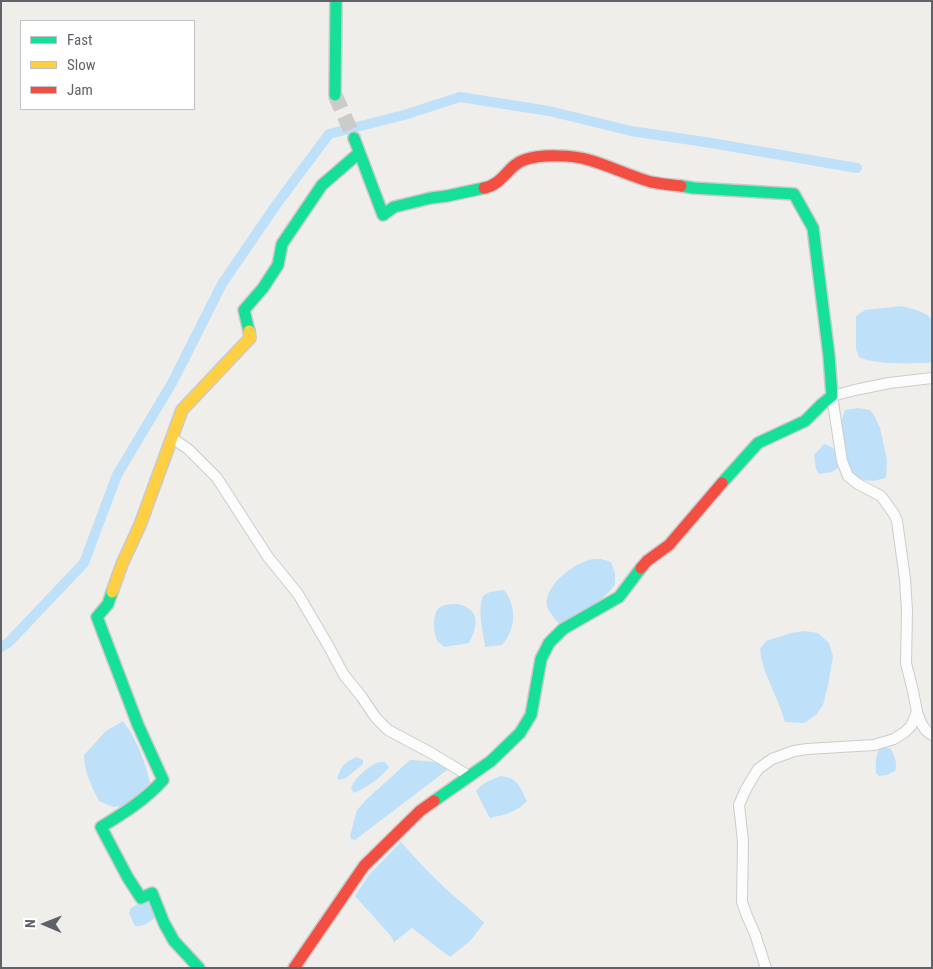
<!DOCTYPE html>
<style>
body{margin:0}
#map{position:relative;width:933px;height:969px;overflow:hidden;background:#efeeea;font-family:"Roboto Condensed",sans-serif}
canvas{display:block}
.frame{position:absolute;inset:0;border:2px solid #5f6368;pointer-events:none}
.legend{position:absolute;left:20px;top:20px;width:175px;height:90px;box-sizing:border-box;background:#fff;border:1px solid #bfc1c3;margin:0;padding:6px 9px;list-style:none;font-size:15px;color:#5f6368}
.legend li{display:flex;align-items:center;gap:10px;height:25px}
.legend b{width:25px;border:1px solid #bfc1c3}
.north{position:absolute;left:20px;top:899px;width:50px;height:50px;-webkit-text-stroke:4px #fff;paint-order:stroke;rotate:271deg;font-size:14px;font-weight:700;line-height:20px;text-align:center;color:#5f6368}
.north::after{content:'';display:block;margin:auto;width:18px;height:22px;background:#5f6368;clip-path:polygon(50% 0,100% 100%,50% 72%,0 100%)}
</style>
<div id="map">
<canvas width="933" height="969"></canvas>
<div class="frame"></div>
<ul class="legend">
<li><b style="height:6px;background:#16e098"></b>Fast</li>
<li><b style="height:6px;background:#ffcf43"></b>Slow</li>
<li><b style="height:6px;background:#f24e42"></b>Jam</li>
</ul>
<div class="north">N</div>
</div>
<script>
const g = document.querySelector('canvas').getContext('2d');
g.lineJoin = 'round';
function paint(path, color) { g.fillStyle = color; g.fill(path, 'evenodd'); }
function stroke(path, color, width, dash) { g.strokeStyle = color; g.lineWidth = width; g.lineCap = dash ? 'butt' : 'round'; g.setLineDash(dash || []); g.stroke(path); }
const water = new Path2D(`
 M901 306C912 309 924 311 932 319V362L927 363C909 363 875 365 859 357L856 349V316L865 310Z
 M858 408 870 410 875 417 880 428 887 460 886 478 873 481 864 480 856 477 850 470 846 456 841 421 845 410Z
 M824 444C838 448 839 455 838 468L832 472 819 474 816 469 814 455Z
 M601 559 611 562 615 573V585C601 603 579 614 560 625 556 620 551 615 548 609 540 590 570 566 586 561 590 559 596 559 601 559Z
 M504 590C517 606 516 630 502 645L485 647C483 630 477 612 483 596L490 592Z
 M458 604C481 610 478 625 469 643L444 647C444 647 439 642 438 642 433 633 432 615 439 608 443 604 453 604 458 604Z
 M805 631 818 633 829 643 833 656 828 685 823 705 816 715 804 723 785 722C782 713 779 704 775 695 769 680 761 666 760 649L766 641 791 633Z
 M123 721C137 740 145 761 150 783 140 794 130 807 114 807 110 806 104 803 99 801 92 787 84 772 84 755L106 731Z
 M882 747 891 749C894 756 898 763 895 771L887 775 879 776 876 773C876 763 874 754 882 747Z
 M357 757 363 760V764L346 778 340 780 337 778C342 766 344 762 357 757Z
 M410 760C424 761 438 761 451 767L355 840 351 839 350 836 357 810 367 799Z
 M379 762H385L389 767C380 779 367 787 354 793L351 788C355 777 369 766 379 762Z
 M501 776C518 778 520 787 527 801 517 812 504 815 490 818L486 811 476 791C482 783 492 779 501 776Z
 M401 842C415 858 429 873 445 888 458 900 472 910 484 923L470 941 450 957 412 928 394 942 391 936 355 896 368 876Z
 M147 898 157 916C150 922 144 927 135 926L129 913 131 908Z`);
const canal = new Path2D(`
 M1 647 8 643 84 563 117 475 172 383 222 284 276 205 329 134 404 115 460 97 549 111 631 131 705 142 857 168`);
const secondaryTunnel = new Path2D(`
 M335 95 354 138`);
const street = new Path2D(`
 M172 438 188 449 217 478 268 557 298 594 329 647 345 677
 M344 675 361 696 376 718 388 730 433 754 469 776
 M917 712C920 721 923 730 932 735
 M766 968 755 934 747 916 742 902 743 841 739 805 746 789 758 769 772 759 794 751 807 749 874 745 894 739 905 732 911 726 917 712 913 691 906 663 907 611 905 579 897 521 894 514 881 496 858 484 848 476 842 461 832 396 855 390 889 383 932 378`);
const fast = new Path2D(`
 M335 95 336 1
 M354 138 383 215 394 207 431 198 447 196 484 188
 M681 186 694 188 794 194 813 228 829 356 832 396 822 404 805 421 758 443 722 483
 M249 331 244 310 263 288 278 265 282 244 322 185 359 153
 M112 592 108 604 97 617 138 725 163 780C145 800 124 813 101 827L128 878 141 898 152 893 164 923 174 941 199 968
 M434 801 491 761 520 733 531 715 541 659 549 643 563 629 619 597 641 568`);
const slow = new Path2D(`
 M112 592 122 564 140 525 182 410 250 338 249 331`);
const jam = new Path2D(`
 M484 188C504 184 508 165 524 160 541 154 573 155 589 160 610 166 630 176 651 182 661 184 672 185 681 186
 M641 568 647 561 669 545 722 483
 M294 968 364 866 420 811 434 801`);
paint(water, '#bfe0f9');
stroke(canal, '#bfe0f9', 10);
stroke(secondaryTunnel, '#cbcbca', 15, [15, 8]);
stroke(street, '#cbcccc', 12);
stroke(fast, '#cacacb', 14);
stroke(slow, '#cacacb', 14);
stroke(jam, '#cacacb', 14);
stroke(street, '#fdfcfc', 10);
stroke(fast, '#16e098', 11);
stroke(slow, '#ffcf43', 11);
stroke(jam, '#f24e42', 11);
</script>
